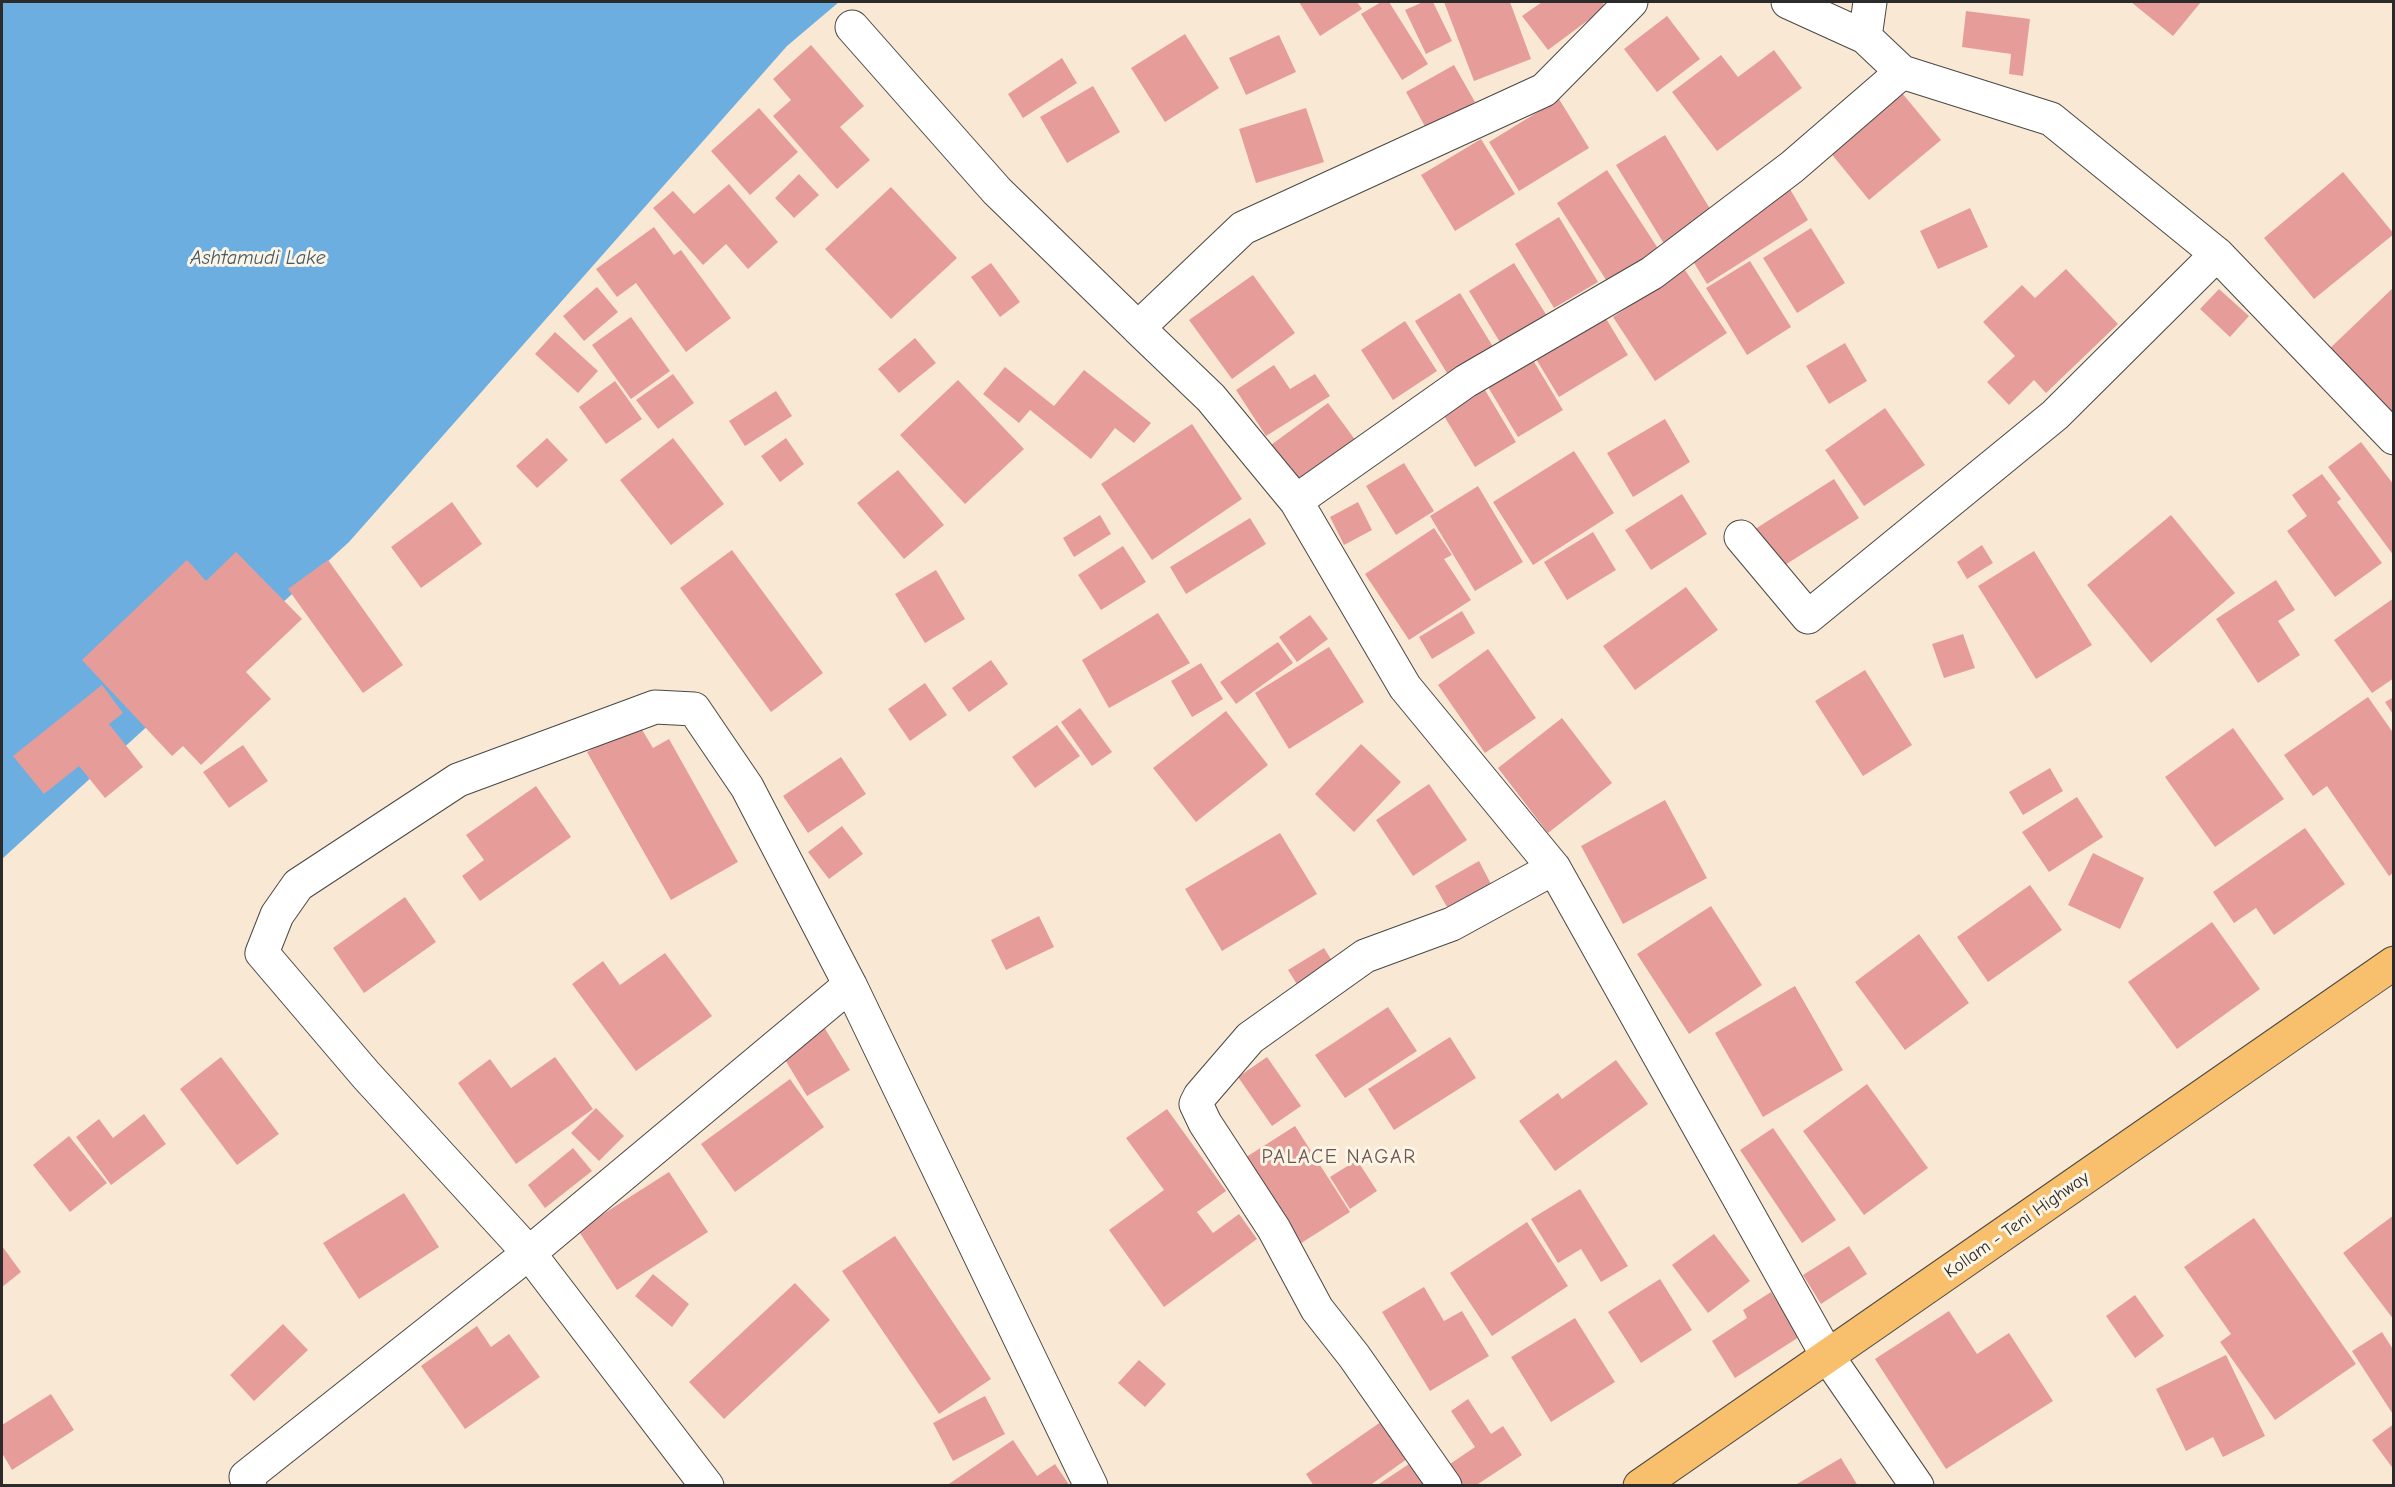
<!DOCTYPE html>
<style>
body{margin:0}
#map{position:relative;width:2395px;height:1487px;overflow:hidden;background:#f9e9d4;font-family:"Comic Neue",sans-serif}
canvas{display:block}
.frame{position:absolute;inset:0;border:3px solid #2b2b2b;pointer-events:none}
</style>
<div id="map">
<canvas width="2395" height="1487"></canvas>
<div class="frame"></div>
</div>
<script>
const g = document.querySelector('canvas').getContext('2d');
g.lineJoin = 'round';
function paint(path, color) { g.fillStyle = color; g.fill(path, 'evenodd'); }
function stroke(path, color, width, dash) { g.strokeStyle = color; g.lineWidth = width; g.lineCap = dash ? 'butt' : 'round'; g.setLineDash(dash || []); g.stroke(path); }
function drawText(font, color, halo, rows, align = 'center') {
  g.font = font + ' "Comic Neue",sans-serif'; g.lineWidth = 6; g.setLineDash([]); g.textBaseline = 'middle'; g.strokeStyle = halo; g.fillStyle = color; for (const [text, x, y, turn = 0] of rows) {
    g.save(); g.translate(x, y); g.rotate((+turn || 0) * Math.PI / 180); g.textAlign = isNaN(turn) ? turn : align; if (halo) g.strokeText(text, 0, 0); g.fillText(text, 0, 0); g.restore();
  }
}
const water = new Path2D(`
 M2 2H839L787 46 349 542 2 859Z`);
const building = new Path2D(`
 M1299 2H1357L1362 9 1320 36Z
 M1381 2H1389L1428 64 1402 80 1361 14Z
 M1423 2H1433L1452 41 1426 54 1405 10Z
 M1444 2H1510L1531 59 1474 81Z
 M1542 2H1602L1606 7 1548 50 1522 16Z
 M2131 2H2201L2173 36Z
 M1966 11 2030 19 2023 76 2009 74 2011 54 1962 47Z
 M1667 16 1700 59 1657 92 1624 49Z
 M1185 34 1219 88 1165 122 1131 68Z
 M1279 35 1296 72 1246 95 1229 58Z
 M811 45 864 106 840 127 870 160 837 189 773 116 791 100 773 79Z
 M1774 50 1802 88 1717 151 1672 92 1721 55 1738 77Z
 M1062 58 1077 83 1023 118 1008 94Z
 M1454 65 1475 102 1427 130 1406 92Z
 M1093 86 1120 132 1067 163 1040 117Z
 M1897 87 1941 140 1869 200 1825 146Z
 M1559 99 1589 148 1519 191 1489 142Z
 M759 108 798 152 750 195 711 151Z
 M1306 108 1324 162 1256 183 1239 129Z
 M1665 135 1715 217 1666 247 1616 165Z
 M1481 139 1515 194 1455 231 1421 175Z
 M1607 170 1659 250 1608 283 1557 203Z
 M2343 172 2394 234 2314 299 2264 238Z
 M799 174 819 195 794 218 775 198Z
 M729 184 778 242 748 269 726 244 703 265 653 208 673 191 694 214Z
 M891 187 957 258 891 319 825 249Z
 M1790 189 1808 220 1707 284 1688 253Z
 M1970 208 1988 247 1938 269 1920 231Z
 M1559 217 1598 282 1554 308 1515 244Z
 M654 227 674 255 681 250 731 318 686 352 636 283 617 297 596 269Z
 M1811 228 1845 283 1797 313 1763 258Z
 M1750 261 1791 327 1747 355 1706 288Z
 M991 263 1020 302 1000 317 971 277Z
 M1514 263 1547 316 1501 344 1469 291Z
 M2066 269 2118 324 2046 393 2034 380 2009 405 1987 382 2015 356 1983 322 2022 285 2035 298Z
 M1685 270 1727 333 1655 381 1613 317Z
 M1253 275 1295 333 1232 379 1189 320Z
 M597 287 618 312 584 341 563 316Z
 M2394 287V425L2325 353Z
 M2219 289 2249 316 2230 337 2200 309Z
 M1460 293 1495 350 1450 378 1415 321Z
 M1599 307 1628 355 1559 397 1530 349Z
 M631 317 670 371 631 399 592 345Z
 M1405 321 1437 371 1393 400 1361 350Z
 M555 332 598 371 578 393 535 354Z
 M915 338 936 363 899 393 878 369Z
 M1845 343 1867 381 1829 404 1806 366Z
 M1530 355 1563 410 1518 437 1485 382Z
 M1274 365 1290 389 1315 374 1330 396 1266 436 1236 390Z
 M1005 367 1054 406 1084 370 1151 423 1134 443 1115 428 1091 459 1030 410 1019 423 983 394Z
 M673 374 694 403 658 429 636 400Z
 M958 380 1024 449 965 504 900 435Z
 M615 381 642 419 606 444 579 407Z
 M1482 385 1516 442 1475 467 1441 411Z
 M776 391 792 416 745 446 729 421Z
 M1328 403 1359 445 1303 487 1271 445Z
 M1885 408 1925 465 1864 506 1825 450Z
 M1665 419 1690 462 1633 497 1607 453Z
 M1192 424 1242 499 1152 560 1101 484Z
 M547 438 568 460 537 488 516 466Z
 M673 438 724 504 671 545 620 480Z
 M786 438 804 464 780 482 761 456Z
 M2361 442 2394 485V556L2328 467Z
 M1574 451 1614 513 1533 565 1493 502Z
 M1404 463 1434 511 1396 535 1366 486Z
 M898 470 944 525 904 559 857 503Z
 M2322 474 2341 499 2337 502 2382 563 2335 597 2287 531 2307 516 2292 495Z
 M1834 479 1859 518 1777 570 1752 531Z
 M1478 486 1523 562 1475 591 1430 516Z
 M1682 494 1707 534 1651 570 1625 530Z
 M452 502 482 544 421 588 391 547Z
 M1358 502 1372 530 1344 545 1330 517Z
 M1100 515 1111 534 1074 557 1063 538Z
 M2171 515 2235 593 2151 663 2087 585Z
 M1250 518 1266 544 1186 594 1170 567Z
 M1434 528 1452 555 1444 559 1471 600 1409 640 1365 574Z
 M1593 532 1616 570 1567 600 1544 562Z
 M1982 545 1993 563 1967 579 1957 562Z
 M1123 546 1146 582 1101 610 1078 575Z
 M732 550 823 673 771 712 680 588Z
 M2034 551 2092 645 2036 679 1978 586Z
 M236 552 302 619 246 672 271 699 201 765 183 746 172 756 82 660 187 560 206 581Z
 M328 560 403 665 363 693 288 589Z
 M936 570 965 619 925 643 895 594Z
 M2276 580 2295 610 2278 621 2300 655 2258 683 2216 619Z
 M1686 587 1718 630 1635 690 1603 646Z
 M2394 598V678L2372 693 2334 640Z
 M1462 611 1475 633 1432 659 1419 637Z
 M1158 613 1190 663 1109 708 1082 660Z
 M1310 615 1328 639 1297 662 1279 637Z
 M1963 634 1975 668 1944 678 1932 644Z
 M1278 642 1293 663 1236 704 1220 682Z
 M1329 647 1364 702 1289 749 1255 693Z
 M1488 649 1536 718 1485 753 1438 685Z
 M991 660 1008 684 969 712 952 688Z
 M1201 663 1223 699 1192 717 1171 681Z
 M1865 670 1912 745 1863 776 1815 701Z
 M925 683 947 715 910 741 888 709Z
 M102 685 123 713 109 724 143 767 105 798 79 766 44 794 13 756Z
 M2368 697 2394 734V872L2389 876 2327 786 2313 796 2284 755Z
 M2394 697V716L2385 702Z
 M1080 708 1112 752 1092 766 1061 722Z
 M1226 711 1268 765 1196 822 1153 768Z
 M1562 718 1612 783 1548 833 1498 768Z
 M638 723 653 748 669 739 738 862 671 900 587 752Z
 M1057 725 1080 756 1035 788 1012 757Z
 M2233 728 2284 799 2215 847 2165 777Z
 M1361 744 1401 782 1354 832 1315 794Z
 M243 745 268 781 229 808 203 772Z
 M841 757 866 794 808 833 783 796Z
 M2050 768 2063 791 2023 815 2009 792Z
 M1429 784 1467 840 1413 876 1376 820Z
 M536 786 571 837 480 901 462 876 484 860 466 835Z
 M2077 797 2103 837 2049 872 2022 832Z
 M1665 800 1707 878 1623 924 1581 846Z
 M842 826 863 854 829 879 808 852Z
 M2305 828 2345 884 2274 935 2256 908 2234 923 2213 892Z
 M1280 833 1317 894 1222 951 1185 889Z
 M2093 853 2144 878 2120 929 2068 905Z
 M1479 861 1491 884 1447 907 1435 886Z
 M2030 885 2062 930 1988 982 1957 937Z
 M405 897 436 942 364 993 333 948Z
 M1711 906 1762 985 1689 1034 1637 954Z
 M1039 916 1054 947 1006 970 991 940Z
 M2212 922 2260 989 2177 1049 2128 982Z
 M1919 934 1969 1003 1905 1050 1855 982Z
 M1324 948 1336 967 1300 989 1288 970Z
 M665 953 712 1016 636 1071 572 984 603 961 620 985Z
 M1795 986 1843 1070 1763 1117 1715 1033Z
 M1388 1007 1417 1051 1345 1098 1315 1055Z
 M824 1027 850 1070 807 1096 781 1053Z
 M1450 1037 1476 1078 1394 1130 1368 1089Z
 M221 1057 279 1134 237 1165 180 1089Z
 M555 1057 593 1109 516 1164 458 1083 490 1059 511 1088Z
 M1267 1057 1301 1106 1272 1126 1238 1077Z
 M1616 1060 1648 1104 1555 1171 1519 1121 1558 1093 1562 1099Z
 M790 1079 824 1127 735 1192 701 1144Z
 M1867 1084 1928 1168 1864 1215 1803 1131Z
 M596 1108 624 1136 599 1161 571 1133Z
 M1167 1109 1226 1191 1197 1212 1213 1233 1239 1214 1257 1239 1164 1307 1109 1230 1164 1190 1126 1138Z
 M144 1114 166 1144 111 1185 76 1137 99 1119 113 1138Z
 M1295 1126 1350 1212 1295 1247 1240 1161Z
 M1773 1128 1836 1220 1802 1243 1740 1150Z
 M69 1136 107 1183 70 1212 33 1165Z
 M573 1148 592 1171 545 1208 528 1185Z
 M1357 1160 1377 1191 1350 1209 1330 1177Z
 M669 1172 708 1232 617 1290 578 1230Z
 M1580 1189 1628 1266 1601 1282 1581 1249 1558 1263 1531 1219Z
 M404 1193 439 1247 359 1299 323 1243Z
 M2394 1215V1320L2343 1253Z
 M2254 1218 2356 1364 2275 1420 2220 1342 2231 1334 2184 1267Z
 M1527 1222 1568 1286 1492 1336 1450 1273Z
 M1714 1234 1750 1281 1708 1313 1672 1265Z
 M895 1236 991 1379 939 1414 842 1271Z
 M2 1246 21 1272 2 1287Z
 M1849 1246 1867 1274 1821 1304 1803 1275Z
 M653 1274 689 1304 672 1327 635 1296Z
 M1660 1279 1692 1330 1641 1363 1608 1312Z
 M795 1283 830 1320 724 1419 689 1382Z
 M1424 1287 1444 1321 1462 1311 1489 1356 1430 1391 1382 1312Z
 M1771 1292 1799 1337 1735 1378 1712 1341 1747 1318 1743 1310Z
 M2135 1295 2164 1336 2135 1358 2106 1316Z
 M1949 1311 1977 1354 2009 1333 2053 1401 1946 1469 1875 1359Z
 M1575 1318 1615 1382 1551 1422 1511 1357Z
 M283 1324 308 1350 254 1401 230 1375Z
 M477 1326 491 1347 509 1334 540 1377 465 1429 421 1366Z
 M2382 1332 2394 1351V1416L2352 1351Z
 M2226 1355 2265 1436 2223 1457 2213 1437 2186 1451 2156 1389Z
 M1139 1360 1166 1384 1145 1407 1118 1383Z
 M51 1394 74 1430 12 1470 2 1453V1425Z
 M985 1396 1005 1434 953 1461 933 1423Z
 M1468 1399 1491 1434 1503 1426 1522 1455 1475 1486H1464L1450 1464 1475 1447 1451 1411Z
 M1388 1417 1414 1454 1369 1486H1314L1306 1474Z
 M2394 1424V1470L2372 1440Z
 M1013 1440 1037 1476 1055 1464 1070 1486H946Z
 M1841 1458 1858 1486 1797 1484Z
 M1412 1462 1427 1486H1376Z`);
const minor = new Path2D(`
 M1631 2 1544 90 1243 228 1138 328 1211 398 1296 501 1405 687 1554 868 1828 1357 1917 1486
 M1788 2 1865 37 1902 72 2051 119 2217 254 2394 438
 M852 27 997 191 1138 328
 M1865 37 1870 2
 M1296 501 1466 381 1652 273 1792 167 1902 72
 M1741 537 1808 617 2055 415 2217 254
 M250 1486 246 1477 529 1253 850 985
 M707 1486 529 1253 366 1075 262 953 277 915 298 885 458 780 655 707 694 709 747 787 850 985 1091 1486
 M1445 1486 1354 1356 1317 1309 1274 1229 1205 1123 1196 1104 1200 1096 1250 1038 1365 956 1452 924 1554 868`);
const major = new Path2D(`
 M1640 1486 2394 963`);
const streetNames = [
 ["Kollam - Teni Highway",2017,1225,-35]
];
const waterNames = [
 ["Ashtamudi Lake",258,258]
];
const neighbourhoodNames = [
 ["PALACE NAGAR",1339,1157]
];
paint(water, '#6daee1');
paint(building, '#e69d99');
stroke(minor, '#4a4844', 35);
stroke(major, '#4a4844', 35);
stroke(minor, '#fff', 33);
stroke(major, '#f8bf6c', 33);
drawText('18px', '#2b2b2b', '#fcf5e5', streetNames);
drawText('italic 20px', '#42596b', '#fcf5e5', waterNames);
g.letterSpacing = '1.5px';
drawText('20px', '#6c5352', '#fcf5e5', neighbourhoodNames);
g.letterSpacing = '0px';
</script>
